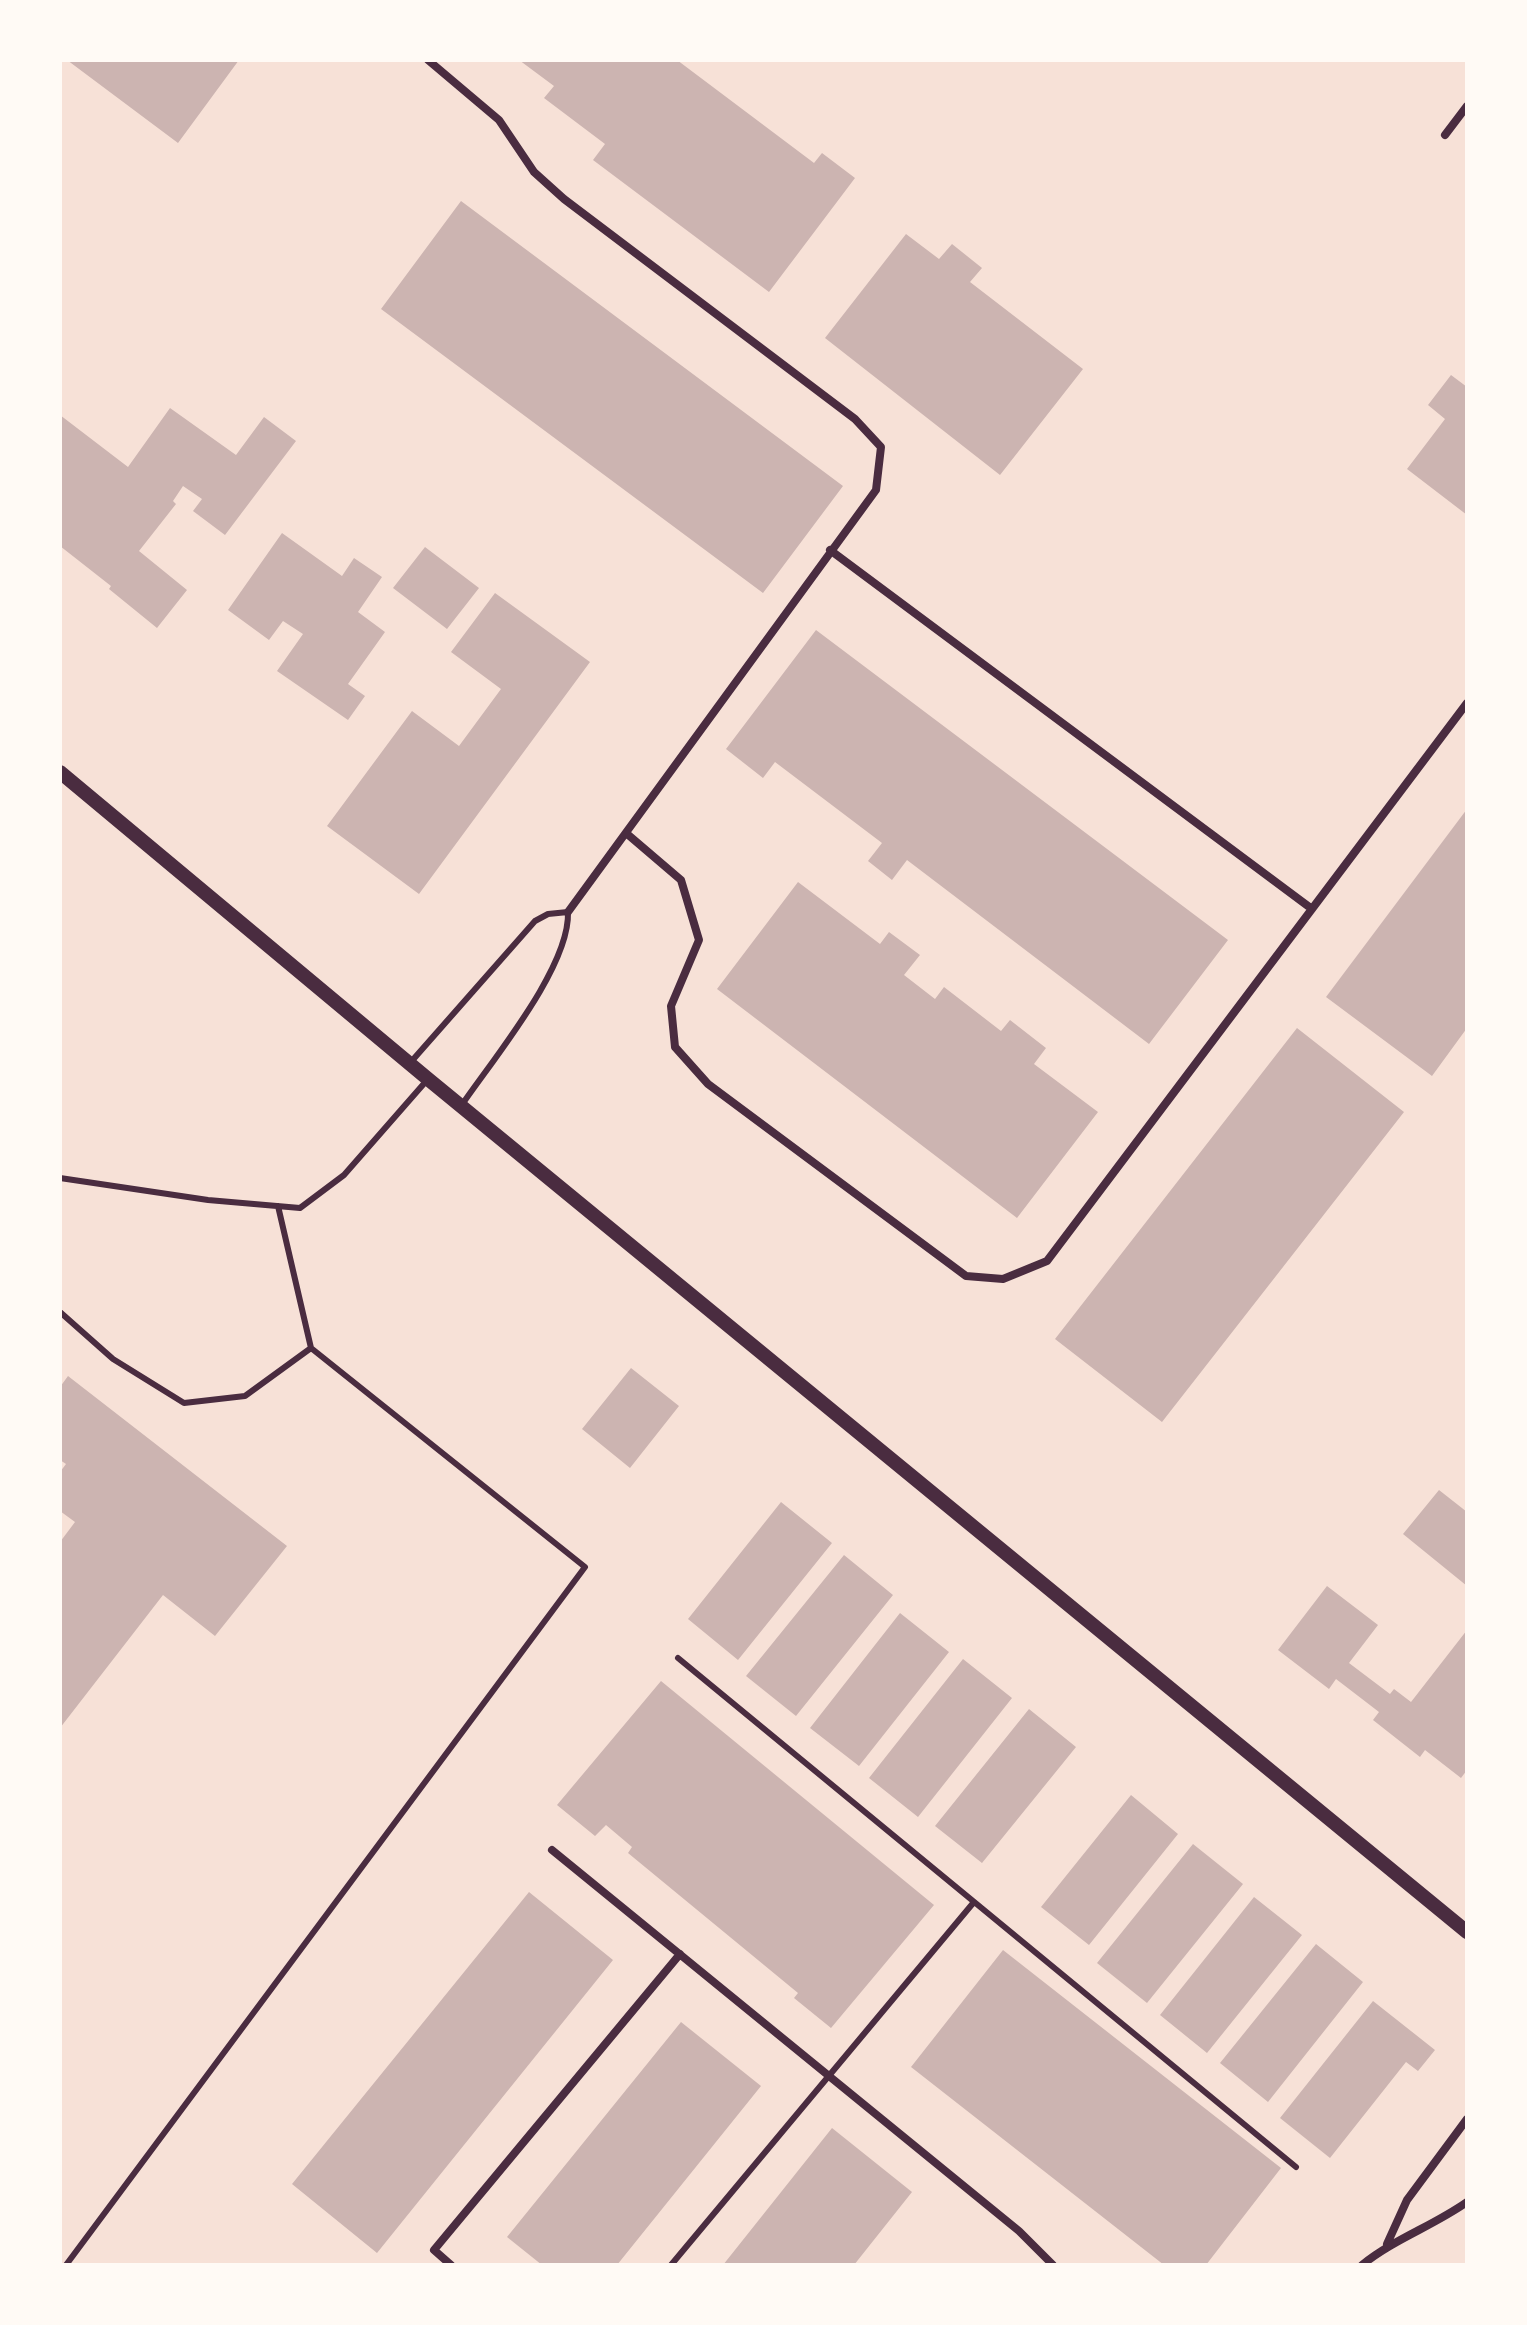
<!DOCTYPE html>
<style>
body{margin:0}
#map{position:relative;width:1527px;height:2325px;overflow:hidden;background:#f7e1d7;font-family:Inter,sans-serif}
canvas{display:block}
.frame{position:absolute;inset:0;border:62px solid #fffaf5;pointer-events:none}
</style>
<div id="map">
<canvas width="1527" height="2325"></canvas>
<div class="frame"></div>
</div>
<script>
const g = document.querySelector('canvas').getContext('2d');
g.lineJoin = 'round';
function paint(path, color) { g.fillStyle = color; g.fill(path, 'evenodd'); }
function stroke(path, color, width, dash) { g.strokeStyle = color; g.lineWidth = width; g.lineCap = dash ? 'butt' : 'round'; g.setLineDash(dash || []); g.stroke(path); }
const building = new Path2D(`
 M67 60H239L178 143Z
 M519 60H677L814 163 822 153 855 178 769 292 593 160 605 144 544 98 554 86Z
 M461 201 843 486 763 593 381 309Z
 M906 234 939 259 952 244 982 268 970 282 1083 369 1000 475 825 338Z
 M1451 375 1467 387V515L1407 469 1445 419 1428 405Z
 M170 408 236 455 264 417 296 441 225 535 193 511 202 499 183 486 173 501 176 504 139 551 187 590 157 628 109 589 111 586 60 546V415L128 467Z
 M282 533 342 576 354 558 382 577 358 612 385 632 348 684 365 696 348 720 277 671 303 634 283 621 269 640 228 610Z
 M425 547 479 588 447 629 393 588Z
 M495 593 590 662 419 894 327 826 412 711 459 746 501 689 451 652Z
 M816 630 1228 940 1149 1044 907 860 892 880 868 861 882 843 775 762 763 778 726 749Z
 M1467 809V1028L1432 1076 1326 997Z
 M798 882 880 944 889 932 920 955 904 975 935 999 944 987 1001 1031 1010 1020 1046 1048 1034 1064 1098 1112 1017 1218 717 989Z
 M1297 1028 1404 1112 1162 1422 1055 1339Z
 M631 1368 679 1406 630 1468 582 1429Z
 M68 1376 287 1546 215 1636 163 1595 60 1728V1542L75 1522 60 1511V1472L66 1464 60 1460V1387Z
 M1439 1490 1467 1512V1586L1403 1534Z
 M781 1502 832 1543 738 1660 688 1619Z
 M844 1555 893 1595 796 1716 746 1676Z
 M1327 1586 1378 1625 1349 1663 1390 1694 1394 1689 1411 1702 1467 1630V1770L1461 1778 1425 1750 1420 1757 1373 1720 1379 1712 1336 1679 1329 1689 1278 1650Z
 M900 1613 949 1652 859 1766 810 1728Z
 M963 1659 1012 1698 918 1817 869 1778Z
 M661 1681 934 1905 831 2028 794 1998 798 1993 628 1853 632 1847 606 1825 595 1836 557 1805Z
 M1029 1709 1076 1747 982 1863 935 1826Z
 M1131 1795 1178 1834 1089 1945 1041 1907Z
 M1193 1844 1243 1884 1147 2003 1097 1963Z
 M529 1892 613 1960 377 2253 292 2184Z
 M1254 1897 1302 1935 1207 2053 1160 2015Z
 M1316 1944 1363 1982 1268 2102 1220 2063Z
 M1003 1950 1281 2168 1206 2265H1164L911 2067Z
 M1373 2001 1435 2050 1418 2071 1406 2062 1330 2158 1280 2118Z
 M681 2022 761 2086 617 2265H542L507 2237Z
 M832 2128 912 2192 854 2265H723Z`);
const service = new Path2D(`
 M410 1063 535 921 548 914 568 912C570 967 493 1059 461 1106
 M60 1178 208 1200 300 1208 344 1175 428 1079
 M60 1312 113 1359 184 1403 245 1396 311 1348
 M678 1658 1296 2167
 M66 2265 585 1567 311 1348 278 1206
 M671 2265 974 1902`);
const minor = new Path2D(`
 M428 60 499 120 534 172 564 199 855 419 881 447 876 490 568 912
 M1445 135 1467 106
 M830 550 1312 909
 M626 833 681 880 699 940 671 1006 675 1047 708 1084 966 1276 1003 1279 1047 1261 1467 703
 M552 1850 1019 2231 1053 2265
 M1387 2244 1407 2200 1467 2119
 M451 2265 434 2250 680 1954
 M1362 2265C1394 2239 1433 2226 1467 2202`);
const tertiary = new Path2D(`
 M60 772 428 1079 1467 1932`);
paint(building, '#ccb4b1');
stroke(service, '#4a2c40', 6);
stroke(minor, '#4a2c40', 8);
stroke(tertiary, '#4a2c40', 14);
</script>
